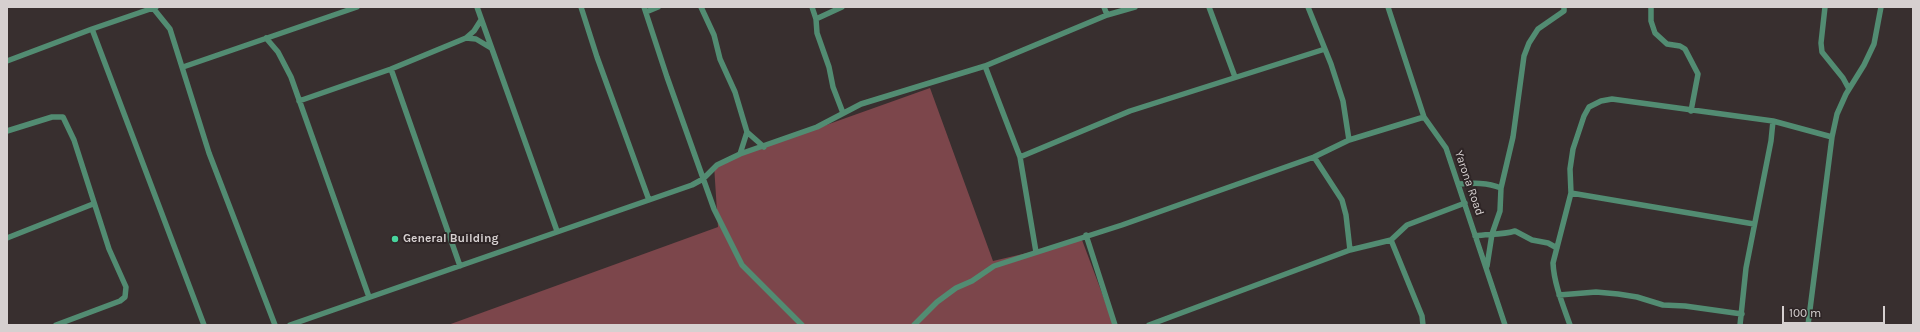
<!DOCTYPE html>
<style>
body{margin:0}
#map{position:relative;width:1920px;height:332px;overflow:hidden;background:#382f2f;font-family:Karla,sans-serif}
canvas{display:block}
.frame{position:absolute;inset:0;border:8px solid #d6d0d0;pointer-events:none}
.scale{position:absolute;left:1782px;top:306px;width:103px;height:18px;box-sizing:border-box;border:2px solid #d6d0d0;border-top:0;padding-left:5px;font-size:12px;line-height:14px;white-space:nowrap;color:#d6d0d0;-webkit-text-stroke:3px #2e2526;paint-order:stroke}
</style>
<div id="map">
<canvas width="1920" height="332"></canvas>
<div class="frame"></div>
<div class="scale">100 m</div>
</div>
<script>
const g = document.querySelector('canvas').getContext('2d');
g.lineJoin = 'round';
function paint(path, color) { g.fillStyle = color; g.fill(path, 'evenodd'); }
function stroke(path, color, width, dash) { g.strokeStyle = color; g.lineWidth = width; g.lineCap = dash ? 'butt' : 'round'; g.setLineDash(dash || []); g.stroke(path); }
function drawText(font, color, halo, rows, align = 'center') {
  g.font = font + ' Karla,sans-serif'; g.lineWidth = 4; g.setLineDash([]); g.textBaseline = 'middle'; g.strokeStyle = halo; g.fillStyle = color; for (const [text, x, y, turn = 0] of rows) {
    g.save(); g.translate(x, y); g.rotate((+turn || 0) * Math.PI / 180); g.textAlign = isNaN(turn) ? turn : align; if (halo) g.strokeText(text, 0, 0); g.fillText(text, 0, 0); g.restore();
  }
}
const green = new Path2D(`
 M930 88 993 261 1082 240 1114 325H448L718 227 714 165Z`);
const street = new Path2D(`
 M477 7 557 231
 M581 7 597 57 649 200
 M644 7 667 77 714 209 742 265 802 325
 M701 7 714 35 720 59 735 92 747 132 764 147
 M812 7 816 19 817 33 829 67 833 87 843 113
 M1104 7 1107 15
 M1209 7 1235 77
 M1308 7 1331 64 1343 101 1349 140
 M1388 7 1424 117 1446 148 1505 325
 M1651 7V21L1655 33 1667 44 1680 46 1685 49 1698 74 1691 111
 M1825 7 1821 43 1822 52 1843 78 1849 89
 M153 8 170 29 209 153 275 325
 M646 12 658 7
 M816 19 842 7
 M92 29 156 7
 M266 38 278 52 291 77 369 297
 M466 38 476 39 491 48
 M7 61 92 29 204 325
 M985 66 1020 157 1036 252
 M183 67 357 7
 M391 69 460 266
 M299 101 391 69 466 38 474 31 481 20
 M7 131 52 117H63L74 140 109 249 126 287 125 297 120 301 56 325
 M740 154 747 132
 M1020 157 1130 111 1325 49
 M1314 157 1342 200 1346 215 1350 250
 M1458 184C1473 183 1487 182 1501 188
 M1571 193 1754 224
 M1086 235 1115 325
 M1475 236C1489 234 1502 235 1515 231L1532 240 1548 243 1557 248
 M7 238 93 204
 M1391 240 1422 316 1423 325
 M1487 266 1492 234 1500 211 1501 188 1513 137 1524 56 1529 43 1538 29 1564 11V7
 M1559 295 1596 292 1618 294 1637 297 1663 305 1685 306 1742 314
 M290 325 692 185 703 179 717 165 740 154 817 127 861 104 985 66 1107 15 1135 7
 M914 325 937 302 956 288 972 281 994 266 1122 225 1314 157 1349 140 1424 117
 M1149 325 1350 250 1391 240 1407 225 1465 203
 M1570 325C1563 305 1554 284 1553 263L1571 193 1570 169 1573 149 1584 116 1589 107 1601 101 1612 99 1773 121 1832 137
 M1740 325 1746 268 1771 141 1773 121
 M1808 325 1832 137 1837 114 1846 94 1864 65 1874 44 1881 7`);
const markers = [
 [395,239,4,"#48d49d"]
];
const streetNames = [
 ["Yarona Road",1469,183,71]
];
const poiNames = [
 ["General Building",403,239]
];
paint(green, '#7c464b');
stroke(street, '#528c72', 5.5);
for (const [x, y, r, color] of markers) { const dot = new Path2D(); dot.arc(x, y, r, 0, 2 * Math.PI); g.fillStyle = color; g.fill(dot); stroke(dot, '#2e2526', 1.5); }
drawText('12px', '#d6d0d0', '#2e2526', streetNames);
drawText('bold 12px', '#d6d0d0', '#2e2526', poiNames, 'left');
</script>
